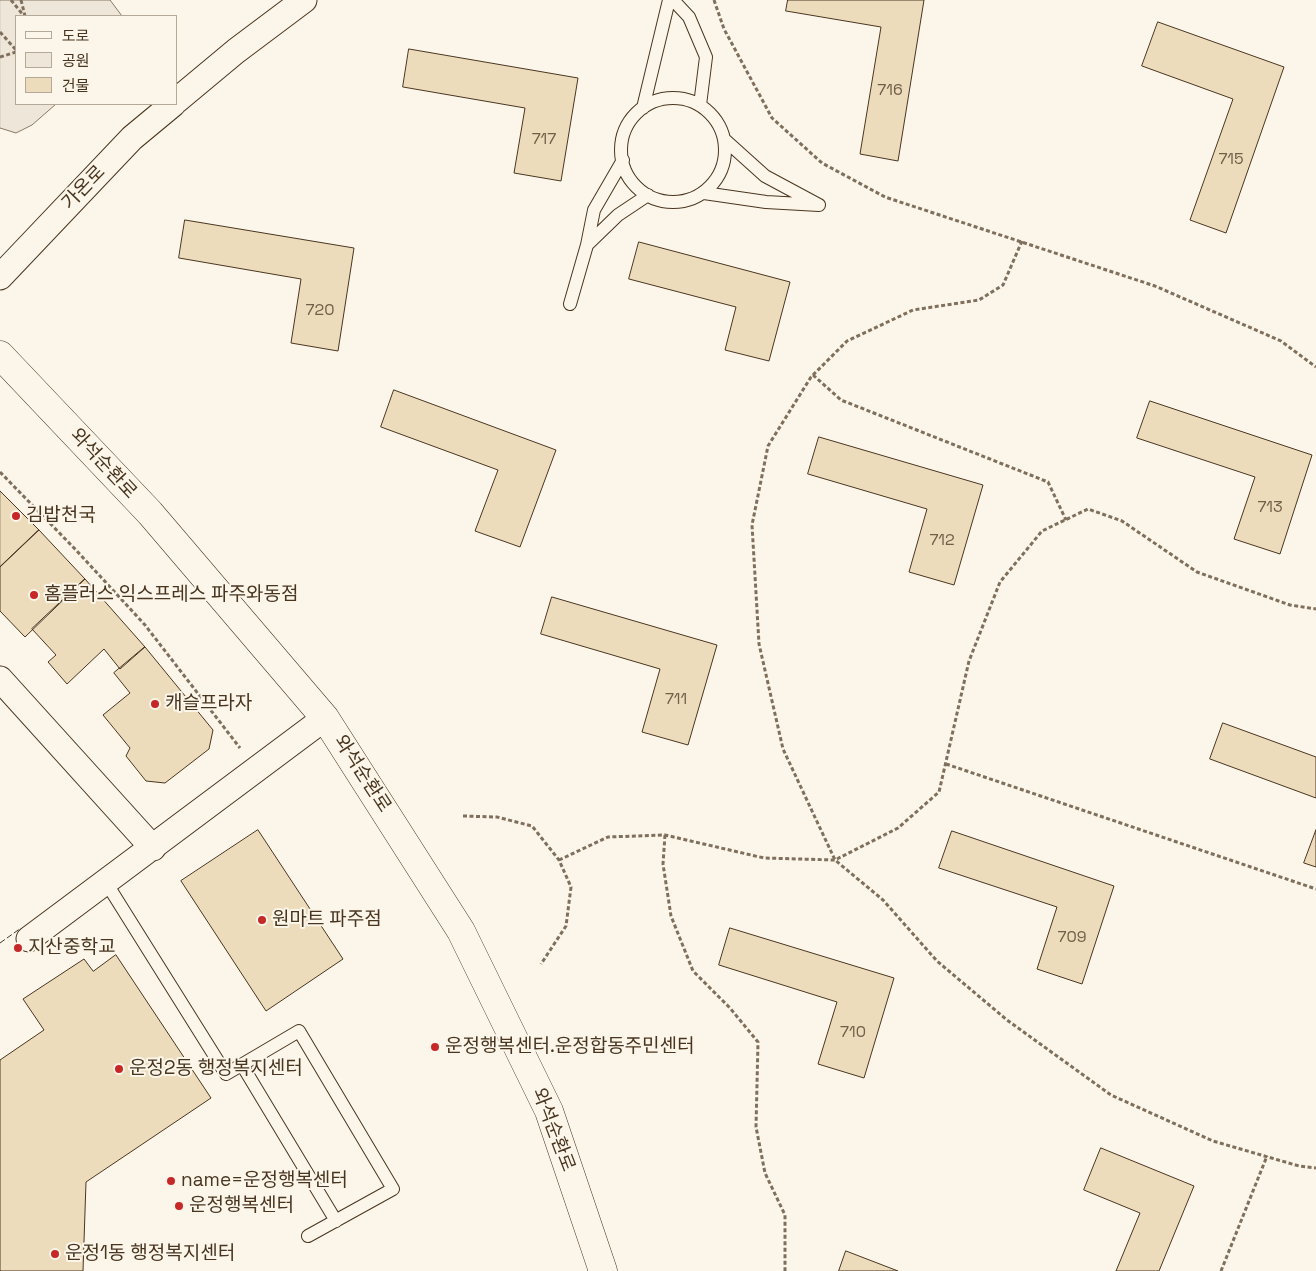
<!DOCTYPE html>
<meta charset="utf-8">
<style>
body{margin:0}
#map{position:relative;width:1316px;height:1271px;overflow:hidden;background:#fbf6e9;font-family:"Space Grotesk","Noto Sans KR",sans-serif}
canvas{display:block}
.legend{position:absolute;left:15px;top:15px;width:162px;height:90px;box-sizing:border-box;background:#fbf6e9;border:1px solid #b4a999;margin:0;padding:6px 9px;list-style:none;font-size:15px;color:#4a3520}
.legend li{display:flex;align-items:center;gap:10px;height:25px}
.legend b{width:25px;border:1px solid #b4a999}
</style>
<div id="map">
<canvas width="1316" height="1271"></canvas>
<ul class="legend">
<li><b style="height:6px;background:#fbf6e9"></b>도로</li>
<li><b style="height:14px;background:#ede6d9"></b>공원</li>
<li><b style="height:14px;background:#ecdcbc"></b>건물</li>
</ul>
</div>
<script>
const g = document.querySelector('canvas').getContext('2d');
g.lineJoin = 'round';
function paint(path, color) { g.fillStyle = color; g.fill(path, 'evenodd'); }
function stroke(path, color, width, dash) { g.strokeStyle = color; g.lineWidth = width; g.lineCap = dash ? 'butt' : 'round'; g.setLineDash(dash || []); g.stroke(path); }
function drawText(font, color, halo, rows, align = 'center') {
  g.font = font + ' "Space Grotesk","Noto Sans KR",sans-serif'; g.lineWidth = 4; g.setLineDash([]); g.textBaseline = 'middle'; g.strokeStyle = halo; g.fillStyle = color; for (const [text, x, y, turn = 0] of rows) {
    g.save(); g.translate(x, y); g.rotate((+turn || 0) * Math.PI / 180); g.textAlign = isNaN(turn) ? turn : align; if (halo) g.strokeText(text, 0, 0); g.fillText(text, 0, 0); g.restore();
  }
}
const green = new Path2D(`
 M0 0H110L122 16H16V104H56L32 125 16 133 0 128Z`);
const building = new Path2D(`
 M788 0H924L898 161 860 154 881 27 786 11Z
 M1158 22 1284 67 1226 233 1190 220 1233 99 1142 66Z
 M409 49 578 78 561 181 514 173 525 108 403 87Z
 M185 220 354 248 338 351 291 343 301 279 179 258Z
 M639 242 790 282 769 361 725 350 736 307 629 279Z
 M394 390 556 450 520 547 475 531 498 470 381 427Z
 M1150 401 1312 455 1280 554 1234 539 1255 477 1137 438Z
 M819 437 983 485 954 585 909 572 927 509 808 474Z
 M0 491 39 530 0 567Z
 M39 530 85 579 25 637 0 611V567Z
 M85 579 145 647 120 669 104 649 67 684 48 662 56 655 32 629Z
 M552 597 717 645 688 745 642 732 660 669 541 634Z
 M145 647 213 730 209 749 165 783 146 781 126 756 130 748 103 715 130 693 114 673Z
 M1223 723 1316 757V798L1210 759Z
 M258 830 343 959 266 1011 181 881Z
 M1316 830V867L1304 863Z
 M952 831 1114 886 1082 984 1037 969 1057 907 939 868Z
 M730 928 894 978 864 1078 818 1064 837 1002 719 965Z
 M116 955 211 1098 86 1182 83 1271H0V1060L44 1030 23 999 84 959 93 971Z
 M1101 1148 1194 1186 1159 1271H1116L1140 1213 1084 1190Z
 M846 1251 898 1271H839Z`);
const path = new Path2D(`
 M11 0 24 16
 M21 0 25 16
 M714 0 724 29 772 118 822 163 885 197 1155 286 1281 341 1316 367
 M0 32 16 50
 M0 57 16 52
 M1022 241 1003 285 979 300 913 310 847 341 811 377 768 446 752 525 759 644 783 749 835 860 883 900 937 961 1007 1020 1111 1095 1213 1141 1299 1166 1316 1168
 M813 375 841 400 1048 482 1066 520
 M0 472 76 550 145 625 240 748
 M946 764 1316 889
 M463 816 497 817 532 826 559 860 571 887 566 926 541 964
 M665 835 663 864 671 916 693 971 730 1008 758 1042 756 1127 765 1173 785 1215V1271
 M559 860 608 837 665 835 764 858 835 860 898 828 939 792 969 661 1000 582 1042 531 1088 509 1122 521 1197 572 1290 605 1316 609
 M1221 1271 1267 1156`);
const service = new Path2D(`
 M673 0 689 17 706 57 700 105
 M621 150a52 52 0 1 1 104 0a52 52 0 1 1-104 0Z
 M643 108 669 0
 M623 160 594 210 587 245 618 215 648 195
 M704 193 766 202 819 205 765 176 725 140
 M570 304 587 245
 M107 884 226 1074 299 1031 393 1189 308 1236
 M242 1065 336 1221`);
const minor = new Path2D(`
 M176 101 236 51 304 0
 M0 277 132 138 173 104
 M0 679 153 848
 M29 939 325 718`);
const tertiary = new Path2D(`
 M0 355 150 513 325 718 461 931 549 1111 603 1271`);
const fence = new Path2D(`
 M0 943 21 928`);
const markers = [
 [16,516,5,"#c62828"],
 [34,595,5,"#c62828"],
 [155,704,5,"#c62828"],
 [262,920,5,"#c62828"],
 [18,948,5,"#c62828"],
 [435,1047,5,"#c62828"],
 [119,1069,5,"#c62828"],
 [171,1181,5,"#c62828"],
 [179,1206,5,"#c62828"],
 [55,1254,5,"#c62828"]
];
const numberNames = [
 ["716",890,91],
 ["717",544,140],
 ["715",1231,160],
 ["720",320,311],
 ["713",1270,508],
 ["712",942,541],
 ["711",676,700],
 ["709",1072,938],
 ["710",853,1033]
];
const streetNames = [
 ["가온로",84,188,-46],
 ["와석순환로",103,464,47],
 ["와석순환로",362,774,57],
 ["와석순환로",553,1130,69]
];
const poiNames = [
 ["김밥천국",26,516],
 ["홈플러스 익스프레스 파주와동점",44,595],
 ["캐슬프라자",165,704],
 ["원마트 파주점",272,920],
 ["지산중학교",28,948],
 ["운정행복센터.운정합동주민센터",445,1047],
 ["운정2동 행정복지센터",129,1069],
 ["name=운정행복센터",181,1181],
 ["운정행복센터",189,1206],
 ["운정1동 행정복지센터",65,1254]
];
paint(green, '#ede6d9');
stroke(green, '#887966', 1);
paint(building, '#ecdcbc');
stroke(building, '#4a3520', 1);
stroke(service, '#4a3520', 14);
stroke(minor, '#4a3520', 27);
stroke(tertiary, '#4a3520', 29);
stroke(path, '#7f6f5c', 3, [4, 2.5]);
stroke(service, '#fbf6e9', 12);
stroke(minor, '#fbf6e9', 25);
stroke(tertiary, '#fbf6e9', 28);
stroke(fence, '#4a3520', 1, [6, 2.5]);
for (const [x, y, r, color] of markers) { const dot = new Path2D(); dot.arc(x, y, r, 0, 2 * Math.PI); g.fillStyle = color; g.fill(dot); stroke(dot, '#fbf6e9', 2); }
drawText('16px', '#725f47', null, numberNames);
drawText('19px', '#4a3520', '#fbf6e9', streetNames);
drawText('19px', '#4a3520', '#fbf6e9', poiNames, 'left');
</script>
